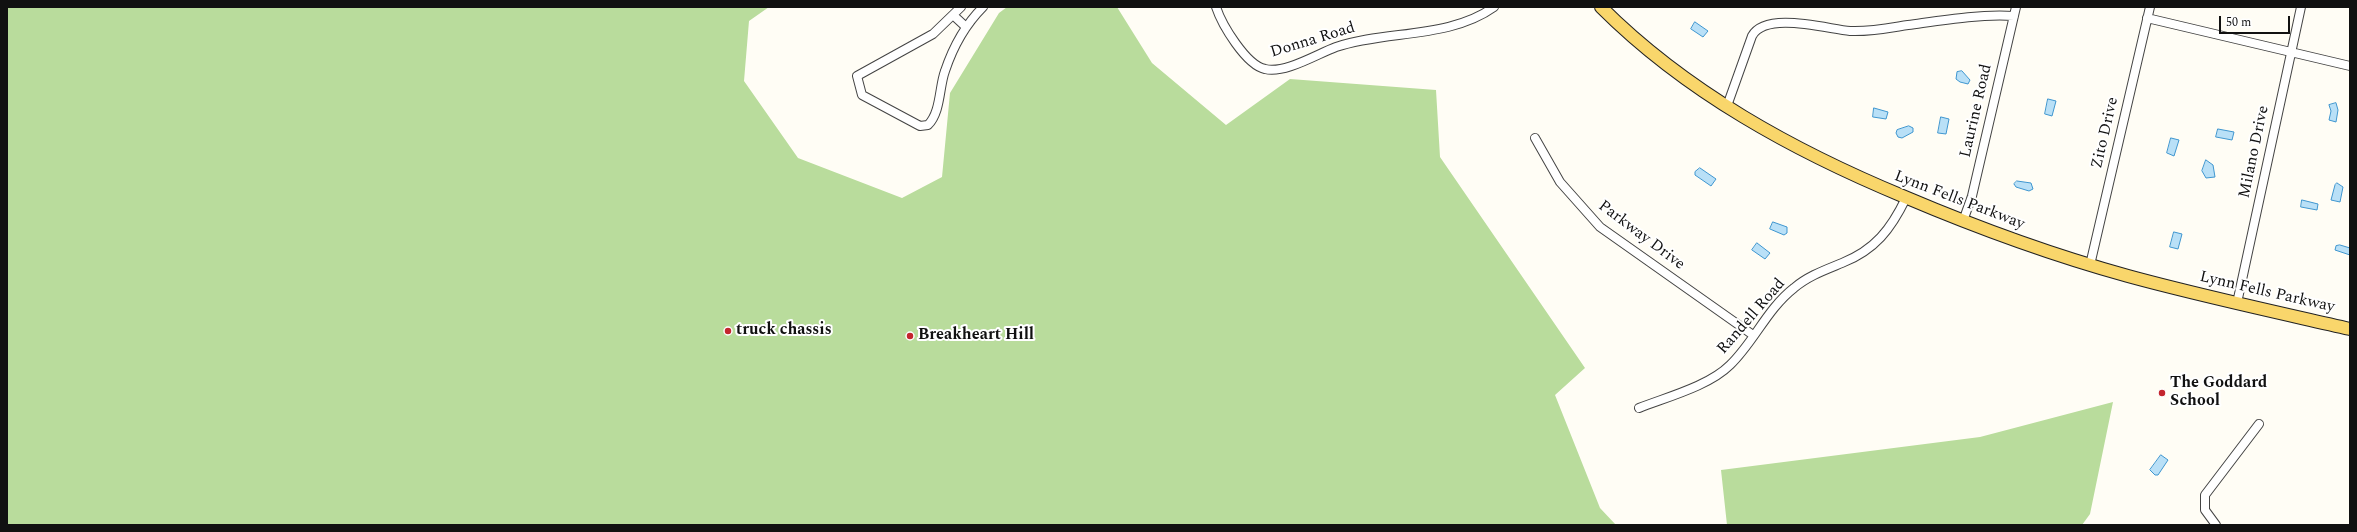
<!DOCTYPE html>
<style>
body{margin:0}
#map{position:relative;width:2357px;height:532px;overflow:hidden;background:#fffdf5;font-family:Spectral,serif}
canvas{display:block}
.frame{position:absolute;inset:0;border:8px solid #111;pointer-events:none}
.scale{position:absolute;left:2219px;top:16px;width:71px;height:18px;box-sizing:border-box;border:2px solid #111;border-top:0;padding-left:5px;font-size:12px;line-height:14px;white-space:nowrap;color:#111;-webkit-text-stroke:3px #fff;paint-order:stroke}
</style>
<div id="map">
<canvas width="2357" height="532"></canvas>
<div class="frame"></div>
<div class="scale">50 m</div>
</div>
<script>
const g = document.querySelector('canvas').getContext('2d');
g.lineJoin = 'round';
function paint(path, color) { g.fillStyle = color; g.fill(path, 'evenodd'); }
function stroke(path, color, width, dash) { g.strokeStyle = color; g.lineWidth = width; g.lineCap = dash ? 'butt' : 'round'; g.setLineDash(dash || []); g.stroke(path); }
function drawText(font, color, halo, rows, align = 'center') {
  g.font = font + ' Spectral,serif'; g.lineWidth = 4; g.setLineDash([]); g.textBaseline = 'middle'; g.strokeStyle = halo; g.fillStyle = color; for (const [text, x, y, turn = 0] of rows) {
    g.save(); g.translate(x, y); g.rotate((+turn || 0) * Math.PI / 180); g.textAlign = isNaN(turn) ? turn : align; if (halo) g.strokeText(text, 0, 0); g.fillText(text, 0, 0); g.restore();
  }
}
const forest = new Path2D(`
 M7 7H769L749 21 744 81 798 158 902 198 942 177 950 93 999 13 1007 7H1117L1152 63 1226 125 1290 79 1436 90 1440 157 1585 368 1555 395 1600 508 1616 525H7Z
 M2113 402 2090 514 2082 525H1727L1721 470 1980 437Z`);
const water = new Path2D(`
 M1695 22 1708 31 1703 37 1691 29Z
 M1962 71 1970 80 1968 84 1960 82 1956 79 1957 72Z
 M2048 99 2056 101 2052 116 2045 114Z
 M2336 103 2338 110 2336 122 2329 120 2331 111 2329 105Z
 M1874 108 1888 112 1886 119 1873 117Z
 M1941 117 1949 119 1946 134 1938 133Z
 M1909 126 1913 128V132L1902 138 1898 137 1896 133 1897 130Z
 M2218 129 2234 132 2232 140 2216 137Z
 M2171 138 2179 140 2174 156 2167 153Z
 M2206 160 2213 165 2215 177 2206 178 2202 171Z
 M1700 168 1716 179 1711 186 1695 175V172Z
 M2017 181 2031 183 2033 189 2029 191 2016 187 2014 184Z
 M2337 183 2343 187 2340 202 2331 200 2335 185Z
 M2302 200 2318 204 2317 210 2301 207Z
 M1773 222 1787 227V233L1784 235 1770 229Z
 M2174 232 2182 234 2178 249 2170 247Z
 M1757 243 1770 253 1765 259 1752 250Z
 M2340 245 2350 248V255L2335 250 2336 246Z
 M2161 455 2168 460 2158 475H2155L2150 470Z`);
const street = new Path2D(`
 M961 7 933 34 857 76 862 95 920 126 928 125C941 112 939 87 945 71 953 47 965 25 983 7
 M1216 7C1222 25 1246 65 1265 69 1285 74 1317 54 1336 47 1387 30 1449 39 1494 7
 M953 15 966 27
 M2147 18 2350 66
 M1727 106 1752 36C1766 11 1827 29 1850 31 1870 32 1889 28 1908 25 1944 20 1978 14 2014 16
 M1535 138 1560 182 1600 227 1753 335
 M1963 221 1972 196 2016 7
 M2090 265 2150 7
 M2237 303 2301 7
 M1639 408C1667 397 1709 386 1730 365 1754 342 1767 309 1794 288 1808 276 1825 270 1842 263 1875 250 1891 229 1906 198
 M2216 525 2205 510V495L2259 424`);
const primary = new Path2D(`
 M1601 7C1686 92 1794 151 1905 197 1978 228 2052 255 2128 276 2201 296 2276 312 2350 329`);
const markers = [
 [728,331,4,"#c4262e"],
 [910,336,4,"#c4262e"],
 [2162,393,4,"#c4262e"]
];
const streetNames = [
 ["Donna Road",1313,41,-17],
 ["Laurine Road",1977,111,-77],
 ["Zito Drive",2106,133,-77],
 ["Milano Drive",2255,152,-78],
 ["Lynn Fells Parkway",1959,201,21],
 ["Parkway Drive",1641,236,37],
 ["Lynn Fells Parkway",2267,293,13],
 ["Randell Road",1752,317,-49]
];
const poiNames = [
 ["truck chassis",736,331],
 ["Breakheart Hill",918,336],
 ["The Goddard",2170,384],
 ["School",2170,402]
];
paint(forest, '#b9dc9c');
paint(water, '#b9e0f7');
stroke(water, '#3f96cf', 1);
stroke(street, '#444', 10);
stroke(primary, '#222', 14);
stroke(street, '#fff', 8);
stroke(primary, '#f9d66b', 12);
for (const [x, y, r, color] of markers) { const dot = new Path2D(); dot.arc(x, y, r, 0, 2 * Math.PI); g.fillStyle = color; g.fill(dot); stroke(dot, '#fff', 1.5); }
drawText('16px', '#111', '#fff', streetNames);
drawText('bold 16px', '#111', '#fff', poiNames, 'left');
</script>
